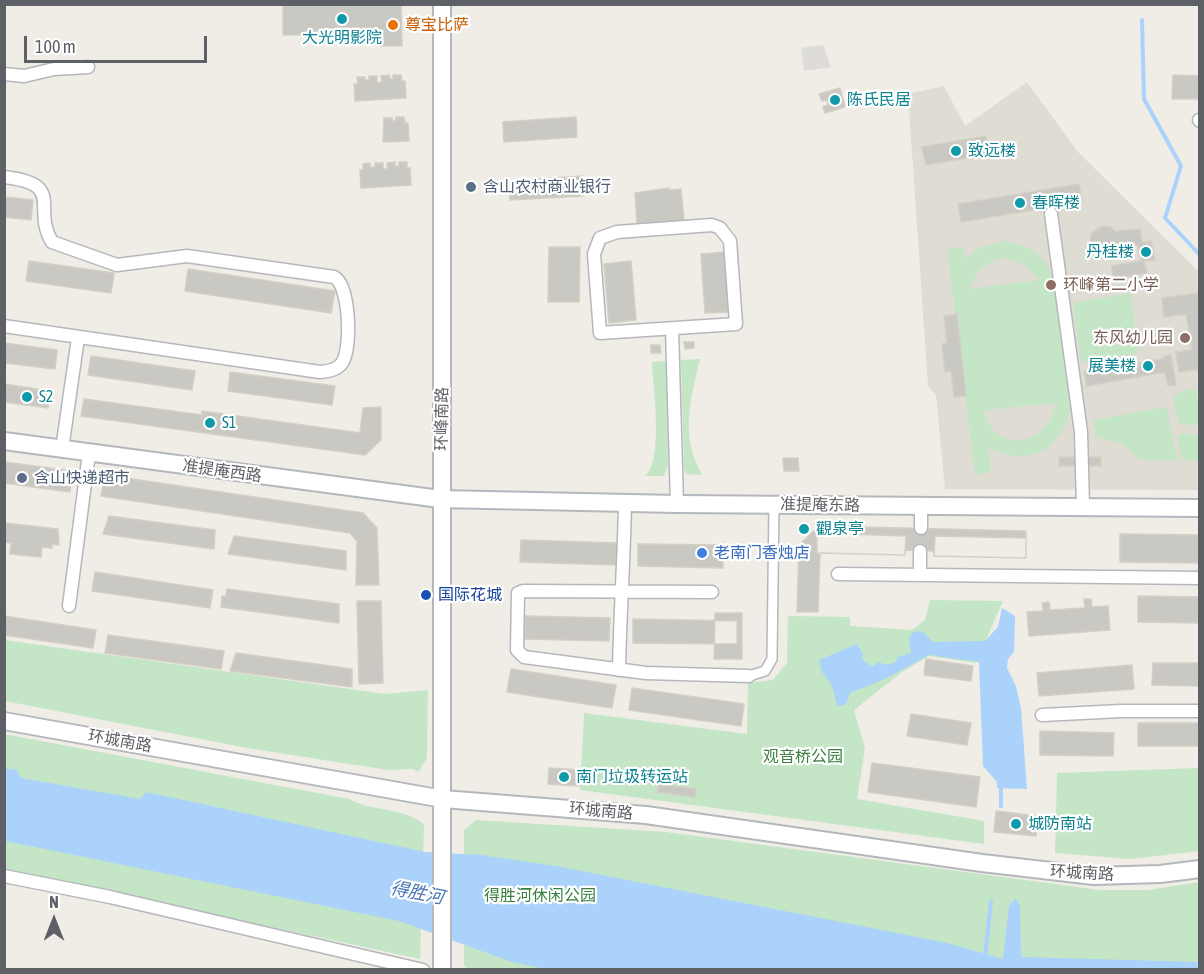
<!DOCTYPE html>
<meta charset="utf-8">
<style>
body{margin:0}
#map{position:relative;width:1204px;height:974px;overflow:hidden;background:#efede6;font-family:"Asap Condensed",sans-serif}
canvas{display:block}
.frame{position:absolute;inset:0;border:6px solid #5d6065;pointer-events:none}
.north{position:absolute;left:24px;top:890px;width:60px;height:60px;-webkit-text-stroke:4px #fff;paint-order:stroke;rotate:0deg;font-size:16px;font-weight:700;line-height:24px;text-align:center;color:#5d6065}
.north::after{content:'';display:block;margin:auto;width:21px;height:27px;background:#5d6065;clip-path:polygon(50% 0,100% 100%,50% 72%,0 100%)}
.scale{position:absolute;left:24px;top:36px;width:183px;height:27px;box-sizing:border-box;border:3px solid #5d6065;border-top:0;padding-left:8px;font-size:18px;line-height:21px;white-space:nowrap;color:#5d6065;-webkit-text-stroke:4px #fff;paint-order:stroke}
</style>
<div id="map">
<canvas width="1204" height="974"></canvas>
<div class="frame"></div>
<div class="north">N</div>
<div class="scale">100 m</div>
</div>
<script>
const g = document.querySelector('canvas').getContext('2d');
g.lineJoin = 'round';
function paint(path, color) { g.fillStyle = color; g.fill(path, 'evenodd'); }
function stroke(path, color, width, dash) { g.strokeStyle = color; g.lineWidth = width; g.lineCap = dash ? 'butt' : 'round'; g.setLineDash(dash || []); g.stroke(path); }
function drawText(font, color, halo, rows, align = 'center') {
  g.font = font + ' "Asap Condensed","Noto Sans SC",sans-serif'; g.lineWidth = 4.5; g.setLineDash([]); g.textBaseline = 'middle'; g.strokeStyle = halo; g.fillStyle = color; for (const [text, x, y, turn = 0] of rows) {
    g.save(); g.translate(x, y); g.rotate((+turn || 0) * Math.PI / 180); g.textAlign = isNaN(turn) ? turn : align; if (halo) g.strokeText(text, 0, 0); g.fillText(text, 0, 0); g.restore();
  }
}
const industrial = new Path2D(`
 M823 45 831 67 804 71 801 48Z`);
const education = new Path2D(`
 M1027 82 1077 151 1199 272V490L945 489 936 395 928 386 908 94 944 86 965 126Z`);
const green = new Path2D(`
 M1003 241C1023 244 1039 250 1049 268 1060 285 1071 389 1070 412 1058 451 1026 468 988 447L991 472 975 475 947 249 963 247 965 259 979 248ZM998 258C1016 258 1028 265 1039 280L969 289 980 269ZM1055 403C1050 447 993 455 984 410Z
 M1131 293 1138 353 1081 363 1073 303Z
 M700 359C690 401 680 436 702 475L686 474 684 468 681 360Z
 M666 361 668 465 664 476H645C664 461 653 387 652 362Z
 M1195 389 1199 405V425L1179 424 1173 397 1181 391Z
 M1167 407 1177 460H1140L1122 444 1096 437 1093 420Z
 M1177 434H1199V461L1182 460Z
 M930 600 1003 601 976 663 929 656 902 672 854 710 865 748 857 799 984 821V844L580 790 584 713 747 734 748 683 773 680 787 663 788 616 850 617V626L912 630 925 620Z
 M4 640 385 694 428 690 427 758 418 772 413 769 388 770 247 748 5 701Z
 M4 734 349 799C373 812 402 807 424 824L420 959 5 870Z
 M1199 768V851L1131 859 1055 853 1057 773Z
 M476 820 666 832 1100 890H1149L1199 882V969H467L464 965V830Z`);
const water = new Path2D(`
 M1002 608 1015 616 1014 652 1008 659 1007 668 1016 686 1021 708 1027 789 997 788V782L983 766 979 662 929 655 883 680 850 693 846 704 837 706 832 685 822 672 819 660 857 644 863 654 862 659 873 667 878 662 887 665 896 662 897 657 911 653 909 637 914 632 922 631 933 642 985 641 998 627Z
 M4 768 17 770 21 778 140 799 146 792 425 852 481 855 556 866 947 943 1003 959 1009 906 1016 898 1020 907 1021 957 1199 962V969H546L512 962 399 921 5 841Z`);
const stream = new Path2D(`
 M1142 20 1144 99 1181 166 1165 218 1200 255
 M1001 806V784
 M985 957 991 901`);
const building = new Path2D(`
 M283 4H401L402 46H380V34L283 35Z
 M389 75 390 79H393V75H401L402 81H405L406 98 355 101 354 84H358L357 77H365V80H369V76H377V83L382 82 381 76Z
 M1173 75 1200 76V99H1172Z
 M840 88 845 107 825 113 823 107 828 105 827 100 822 101 819 94Z
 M396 117H404L405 123H408L409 141 383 142 384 118H392L393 121H396Z
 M576 117 577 137 504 142 503 122Z
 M986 136 989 154 926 165 922 147Z
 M395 162V166H399V162H407V168H410L411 185 361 188 360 170H363V164L370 163V167H375V163H383V169H387V163Z
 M582 176 583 196 510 200 509 181Z
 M1079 184 1082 202 961 222 958 204Z
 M669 188V190L681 189 684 221 637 224 635 193Z
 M4 197 33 200 31 220 4 217Z
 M1102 226 1111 227 1117 233V231L1140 229 1142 242 1151 241 1155 260 1144 261 1147 273 1114 279 1111 266 1141 261 1138 245 1119 247 1118 243 1109 253 1096 251 1090 244 1091 234Z
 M549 247H580L579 302H548Z
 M726 252 730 312 705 313 701 254Z
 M29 261 114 273 111 293 26 281Z
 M631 261 636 320 609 323 604 264Z
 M188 269 335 291 331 313 185 291Z
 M1200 293V369L1179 372 1176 352 1192 350 1186 314 1164 317 1162 298Z
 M957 314 966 396 954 397 951 371 945 372 942 344 947 343 944 316Z
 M684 342H694V348L685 349Z
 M4 343 57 350 55 369 4 363Z
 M651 345H660L661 353H651Z
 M1171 355 1176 385 1168 386 1165 372 1087 386 1084 372 1163 359V357Z
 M91 356 195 371 192 390 88 375Z
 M230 372 335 386 332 405 228 391Z
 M4 384 50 391 48 408 4 402Z
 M84 399 202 415V411L360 433 363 408 381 407V440L365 455 336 451 81 416Z
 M1059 457H1101V466H1059Z
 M783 458H798L799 471H784Z
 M4 462 73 471 70 492 4 483Z
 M105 475 363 513 377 528 379 585H356L357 541 350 533 101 496Z
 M109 516 215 530 214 549 103 534Z
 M5 523 58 529 59 545 52 544V548L42 547 41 557 10 554 11 543 4 542Z
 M800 524H806L809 529 807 534H801L798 530Z
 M819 526 1026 531V558L934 556V551L905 550V555L820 553 818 612H797L799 545Z
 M817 533 906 536 905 555 817 553Z
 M1120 534 1200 535V563L1120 562Z
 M234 536 346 551V570L228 554Z
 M935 536 1026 538V558L934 556Z
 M521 540 618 543 617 565 520 562Z
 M638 544 723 545V568L638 566Z
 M95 572 213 590 210 608 92 591Z
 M227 589 339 604V623L221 607 222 596H226Z
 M1138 596 1200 597V623L1138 622Z
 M1084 599H1091L1092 607 1108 606 1110 630 1029 636 1027 612 1043 611 1042 603 1049 602 1050 610 1085 608Z
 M357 601H381L383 683 359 684Z
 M715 613H742V659H714Z
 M4 616 96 630 93 648 4 635Z
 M525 616 610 618 609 641 525 639Z
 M633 619 737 621V644L633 643Z
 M108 635 224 651 221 669 105 653Z
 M236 653 352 669V687L230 671Z
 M926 659 973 666 971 681 924 675Z
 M1153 663H1200V686L1152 685Z
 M1132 665 1134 689 1039 696 1037 673Z
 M511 669 616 685 612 708 507 692Z
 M632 688 744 704 741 726 629 710Z
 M911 714 971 723 967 745 907 736Z
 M1138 723H1200V746H1138Z
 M1040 731 1114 733 1113 756 1040 755Z
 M872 763 980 777 976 807 868 792Z
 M549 768 580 770 579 786 548 784Z
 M658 784 696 789 695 797 657 792Z
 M996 811 1038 816 1036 836 994 832Z`);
const minorTunnel = new Path2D(`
 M920 551 921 528`);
const pedestrian = new Path2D(`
 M749 676 765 671 772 659 774 505`);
const minor = new Path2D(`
 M4 74 24 76 54 69 88 67
 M1199 120 1200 121
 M4 177C67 184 31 208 52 242L117 265 187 256 334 277C350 285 352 349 342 363 337 370 329 371 320 372L4 326
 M1051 214 1081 432 1083 507
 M712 225 720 228 730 241 736 324 600 333 594 254 600 238 617 232Z
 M672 329 677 504
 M62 449 78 338
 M921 528V507
 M838 574 1200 578
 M920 575V551
 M712 592 523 591 518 593 517 650 524 657 646 673 749 676
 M69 606 89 453
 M619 670C620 614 624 559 625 503
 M1042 715 1121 711H1200
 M4 876 110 897 423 970`);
const secondary = new Path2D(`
 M442 4V970
 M4 441 440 499 677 504 1200 508
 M4 721 443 799 646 815 982 863 1094 876 1160 874 1200 869`);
const markers = [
 [342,19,6,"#0f9aa8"],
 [393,25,6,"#e8710a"],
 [835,100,6,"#0f9aa8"],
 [956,151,6,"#0f9aa8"],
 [471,187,6,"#5c6f8a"],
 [1020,203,6,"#0f9aa8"],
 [1146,252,6,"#0f9aa8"],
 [1051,285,6,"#8d6e63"],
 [1185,338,6,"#8d6e63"],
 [1148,366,6,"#0f9aa8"],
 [27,397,6,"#0f9aa8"],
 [210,423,6,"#0f9aa8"],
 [22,478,6,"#5c6f8a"],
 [804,529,6,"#0f9aa8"],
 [702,553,6,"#3f7fe0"],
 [426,595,6,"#1a4fb4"],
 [564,777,6,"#0f9aa8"],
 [1016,824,6,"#0f9aa8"]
];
const foodNames = [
 ["尊宝比萨",405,25]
];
const cultureNames = [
 ["大光明影院",342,38,"center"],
 ["陈氏民居",847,100],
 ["致远楼",968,151],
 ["春晖楼",1032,203],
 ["丹桂楼",1134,252,"right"],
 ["展美楼",1136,366,"right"],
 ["S2",39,397],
 ["S1",222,423],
 ["觀泉亭",816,529],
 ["南门垃圾转运站",576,777],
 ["城防南站",1028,824]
];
const serviceNames = [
 ["含山农村商业银行",483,187],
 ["含山快递超市",34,478]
];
const educationNames = [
 ["环峰第二小学",1063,285],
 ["东风幼儿园",1173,338,"right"]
];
const streetNames = [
 ["环峰南路",442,419,-89],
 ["准提庵西路",222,471,8],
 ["准提庵东路",820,505,1],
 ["环城南路",120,741,10],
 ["环城南路",601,811,5],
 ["环城南路",1082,873,3]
];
const shopNames = [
 ["老南门香烛店",714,553]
];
const transitNames = [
 ["国际花城",438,595]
];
const parkNames = [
 ["观音桥公园",803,757],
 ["得胜河休闲公园",540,896]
];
const waterNames = [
 ["得胜河",417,893,11]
];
paint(industrial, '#dedcd8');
paint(education, '#dfdcd4');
paint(green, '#c4e5c6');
paint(water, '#aad2fa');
stroke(stream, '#aad2fa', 4);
paint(building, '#cac8c2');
stroke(building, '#d3cfc4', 1.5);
stroke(minorTunnel, '#cacac6', 12, [12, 6]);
stroke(pedestrian, '#b6b7bc', 12);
stroke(minor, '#b6b7bc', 15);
stroke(secondary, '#b4b7bc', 20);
stroke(pedestrian, '#fff', 9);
stroke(minor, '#fff', 12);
stroke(secondary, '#fff', 16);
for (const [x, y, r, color] of markers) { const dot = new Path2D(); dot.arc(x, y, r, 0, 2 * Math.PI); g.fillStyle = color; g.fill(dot); stroke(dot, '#fff', 2); }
drawText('16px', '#c56008', '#fff', foodNames, 'left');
drawText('16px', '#0d838f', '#fff', cultureNames, 'left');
drawText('16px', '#4e5e75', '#fff', serviceNames, 'left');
drawText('16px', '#785e54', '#fff', educationNames, 'left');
drawText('16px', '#5d6065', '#fff', streetNames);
drawText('16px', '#366cbe', '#fff', shopNames, 'left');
drawText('16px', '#164399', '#fff', transitNames, 'left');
drawText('16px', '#398041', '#fff', parkNames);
drawText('italic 18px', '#4a78b4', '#fff', waterNames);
</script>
